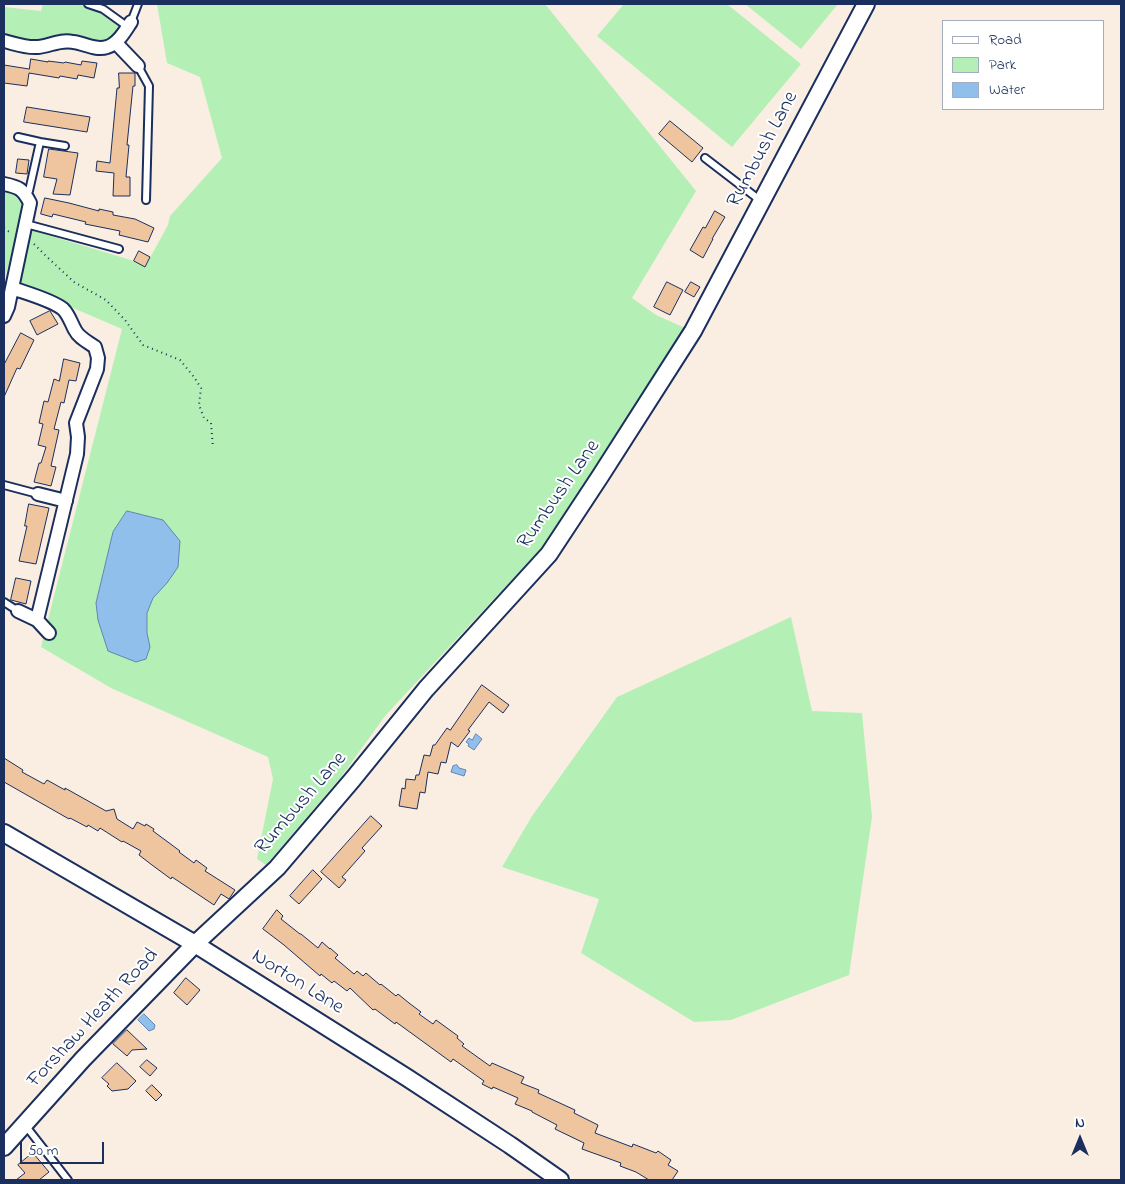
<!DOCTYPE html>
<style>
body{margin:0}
#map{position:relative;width:1125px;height:1184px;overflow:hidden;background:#faeee2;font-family:"Indie Flower",sans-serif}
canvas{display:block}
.frame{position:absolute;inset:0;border:5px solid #1b2f5e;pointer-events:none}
.legend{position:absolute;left:942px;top:20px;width:162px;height:90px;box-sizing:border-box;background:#fff;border:1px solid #a4acbf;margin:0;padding:6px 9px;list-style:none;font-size:15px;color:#1b2f5e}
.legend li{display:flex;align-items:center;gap:10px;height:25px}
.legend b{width:25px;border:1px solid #a4acbf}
.north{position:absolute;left:1055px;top:1114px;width:50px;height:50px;-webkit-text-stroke:4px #fff;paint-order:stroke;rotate:0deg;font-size:14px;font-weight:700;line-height:20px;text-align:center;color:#1b2f5e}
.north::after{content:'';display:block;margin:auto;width:18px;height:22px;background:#1b2f5e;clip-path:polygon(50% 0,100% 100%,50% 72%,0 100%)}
.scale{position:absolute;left:20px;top:1142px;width:84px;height:22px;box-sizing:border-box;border:2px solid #1b2f5e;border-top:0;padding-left:6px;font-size:15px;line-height:18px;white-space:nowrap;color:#1b2f5e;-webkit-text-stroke:4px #fff;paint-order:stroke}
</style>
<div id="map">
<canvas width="1125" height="1184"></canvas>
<div class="frame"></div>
<ul class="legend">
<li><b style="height:6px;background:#fff"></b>Road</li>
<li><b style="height:14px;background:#b4f0b5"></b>Park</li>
<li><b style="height:14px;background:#91bfeb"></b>Water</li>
</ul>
<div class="north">N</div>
<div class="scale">50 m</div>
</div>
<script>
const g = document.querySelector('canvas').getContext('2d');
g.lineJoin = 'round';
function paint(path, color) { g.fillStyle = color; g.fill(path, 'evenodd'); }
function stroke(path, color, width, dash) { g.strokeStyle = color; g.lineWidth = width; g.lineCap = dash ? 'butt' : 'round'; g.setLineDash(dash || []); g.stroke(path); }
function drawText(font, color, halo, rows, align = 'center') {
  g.font = font + ' "Indie Flower",sans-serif'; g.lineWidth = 4; g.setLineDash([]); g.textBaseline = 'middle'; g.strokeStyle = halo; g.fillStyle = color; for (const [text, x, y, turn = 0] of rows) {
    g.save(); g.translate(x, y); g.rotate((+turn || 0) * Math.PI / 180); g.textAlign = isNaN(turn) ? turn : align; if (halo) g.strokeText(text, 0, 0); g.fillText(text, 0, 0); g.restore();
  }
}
const green = new Path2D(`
 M43 4C63 4 85 2 103 13 110 17 116 23 122 28L112 41 101 43 75 34 34 44 4 35V7L41 11Z
 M157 4H545L696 191 632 298 656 315 685 328 545 544 385 716 341 777 266 865 257 859 273 779 268 757 111 688 41 647 122 329 24 287 19 280 31 230 134 261 145 267 168 225 170 216 222 158 200 77 167 63Z
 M624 4H727L801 64 732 147 597 36Z
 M745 4H838L801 49Z
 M4 191 13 194 22 204 19 233 5 276Z
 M791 617 812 711 862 713 872 817 849 975 731 1020 694 1022 581 953 599 899 502 867 532 816 617 697Z`);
const water = new Path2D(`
 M127 511 163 520 180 541 178 567 167 583 153 598 147 613V633L150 647 146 659 136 662 108 651 98 620 96 603 113 532Z
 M476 734 482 739 474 750 468 746 469 744 466 742 469 738 472 740Z
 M457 765 459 768 466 770 464 776 451 772 453 766Z
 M144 1014 155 1025 154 1029 149 1031 138 1020Z`);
const building = new Path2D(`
 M31 59 48 62V61L64 63 65 62 81 65 82 61 97 63 94 78 78 75 77 79 60 76 59 78 29 73 27 86 4 83V65L29 69Z
 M119 73H135V86H133L127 145H129L126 177H130V196H113L114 173 96 171 97 161 110 163 117 88H119Z
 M27 107 90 117 87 132 24 122Z
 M670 121 703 148 692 162 659 134Z
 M49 149 78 153 70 195 53 194 57 179 44 177Z
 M18 159 29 160 27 174 16 173Z
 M45 198 69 203 99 211V209L113 212V215L135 219 154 228 148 242 119 235 120 231 85 224 86 222 53 214 52 217 41 214Z
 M715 211 725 217 712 239H713L703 258 690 250 703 227 705 228Z
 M139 251 150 257 145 267 134 261Z
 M667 282 683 290 670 315 654 307Z
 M691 282 700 287 694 297 685 292Z
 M50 311 58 324 37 335 30 321Z
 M21 333 34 340 20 369 17 368 4 397V365Z
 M64 359 80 363 76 381 69 380 64 403 61 402 54 429 59 430 51 466 56 467 51 486 34 482 39 463H41L46 447 38 445 43 424 39 423 44 401 48 402 54 379 59 381Z
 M29 504 49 508 36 564 19 561 27 526H25Z
 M16 578 31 581 26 604 11 600Z
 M482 685 509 705 503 713 489 702 468 730 470 731 458 747 451 742 446 763 441 762 438 774 428 772 425 793 420 792 417 809 399 806 402 788 405 789 406 779 415 780 416 775H419L424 755 430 756 433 745H435L447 728 450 730Z
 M4 758 23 770 22 772 44 784 47 780 65 790V788L106 811 114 809 117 819 133 829 137 822 145 826 146 824 154 829 153 831 180 851 179 852 194 863 196 860 207 868 205 871 235 890 229 899 221 894 214 905 172 877 171 879 152 865 139 855 141 851 123 841 122 842 100 828 98 831 88 825 87 827 70 818 69 819 4 782Z
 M371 816 382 826 362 848 365 851 342 877 346 880 339 888 321 872Z
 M313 870 322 879 299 904 290 896Z
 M277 910 283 916 281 919 300 934H301L318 948 322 942 330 949V948L338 955 335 958 354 974 357 971 363 976 366 973 380 985 381 984 396 996 398 994 409 1003 421 1012 419 1014 433 1024 436 1020 458 1036 457 1038 464 1044 462 1046 490 1066 492 1063 524 1077 521 1083 539 1090 538 1093 575 1110 574 1113 598 1125 595 1133 632 1147 633 1144 656 1153 658 1151 671 1160 668 1165 678 1171 672 1180H649L636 1172 620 1166 621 1163 582 1149 584 1143 555 1129 557 1125 532 1112V1111L515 1104 518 1098 493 1087 492 1089 482 1084 484 1081 453 1059 451 1062 396 1022 395 1024 375 1009 373 1010 350 988 347 991 334 981 332 983 321 974 320 976 284 945 263 929Z
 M186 978 200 990 187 1005 174 993Z
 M127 1030 147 1049 132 1050 127 1056 113 1044Z
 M147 1060 157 1068 150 1076 140 1067Z
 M117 1063 136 1081 128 1089 112 1091 107 1086 109 1084 102 1078Z
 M152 1085 162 1095 156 1101 146 1091Z
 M33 1153 49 1172 39 1180H16L25 1173 18 1165Z`);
const path = new Path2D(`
 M4 228 12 234
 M34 244 47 257 74 282 106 300 125 320 143 345 180 360 194 377 201 388 199 405 204 418 211 423 213 448`);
const service = new Path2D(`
 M88 4 103 9 128 27
 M131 22 138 4
 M138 66 149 86 146 200
 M18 137 40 142 65 146
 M705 158 761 201
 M25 192 29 191 40 142
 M26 224 119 249
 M4 485 38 494
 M4 602 18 611
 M25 1125 68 1180`);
const minor = new Path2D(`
 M4 41C16 44 25 48 38 47 50 46 60 39 73 42 84 43 96 51 107 47 118 44 125 31 131 22
 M116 43 138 66
 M4 184C19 187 23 189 30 203L8 307 4 316
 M12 288C26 293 52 300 63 309 69 315 71 323 75 330 79 338 88 342 95 347L98 358 97 369 76 423 78 437 77 454 37 620
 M38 494 66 501
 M18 611 37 620 49 633`);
const tertiary = new Path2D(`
 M4 833 195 944 406 1077 510 1145 560 1180
 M4 1147 83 1059 195 944 277 868 353 779 426 689 549 554 601 475 693 331 866 4`);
const streetNames = [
 ["Rumbush Lane",764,150,-62],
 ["Rumbush Lane",560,495,-55],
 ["Rumbush Lane",302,804,-49],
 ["Norton Lane",297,983,32],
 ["Forshaw Heath Road",94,1019,-47]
];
paint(green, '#b4f0b5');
paint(water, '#91bfeb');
stroke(water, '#6285b3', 1);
paint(building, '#eec59e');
stroke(building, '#1b2f5e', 1);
stroke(service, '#1b2f5e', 10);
stroke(minor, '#1b2f5e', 16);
stroke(tertiary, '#1b2f5e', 20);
stroke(path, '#1b2f5e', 2, [1, 4]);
stroke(service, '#fff', 6);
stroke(minor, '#fff', 12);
stroke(tertiary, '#fff', 16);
drawText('21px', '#1b2f5e', '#fff', streetNames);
</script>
